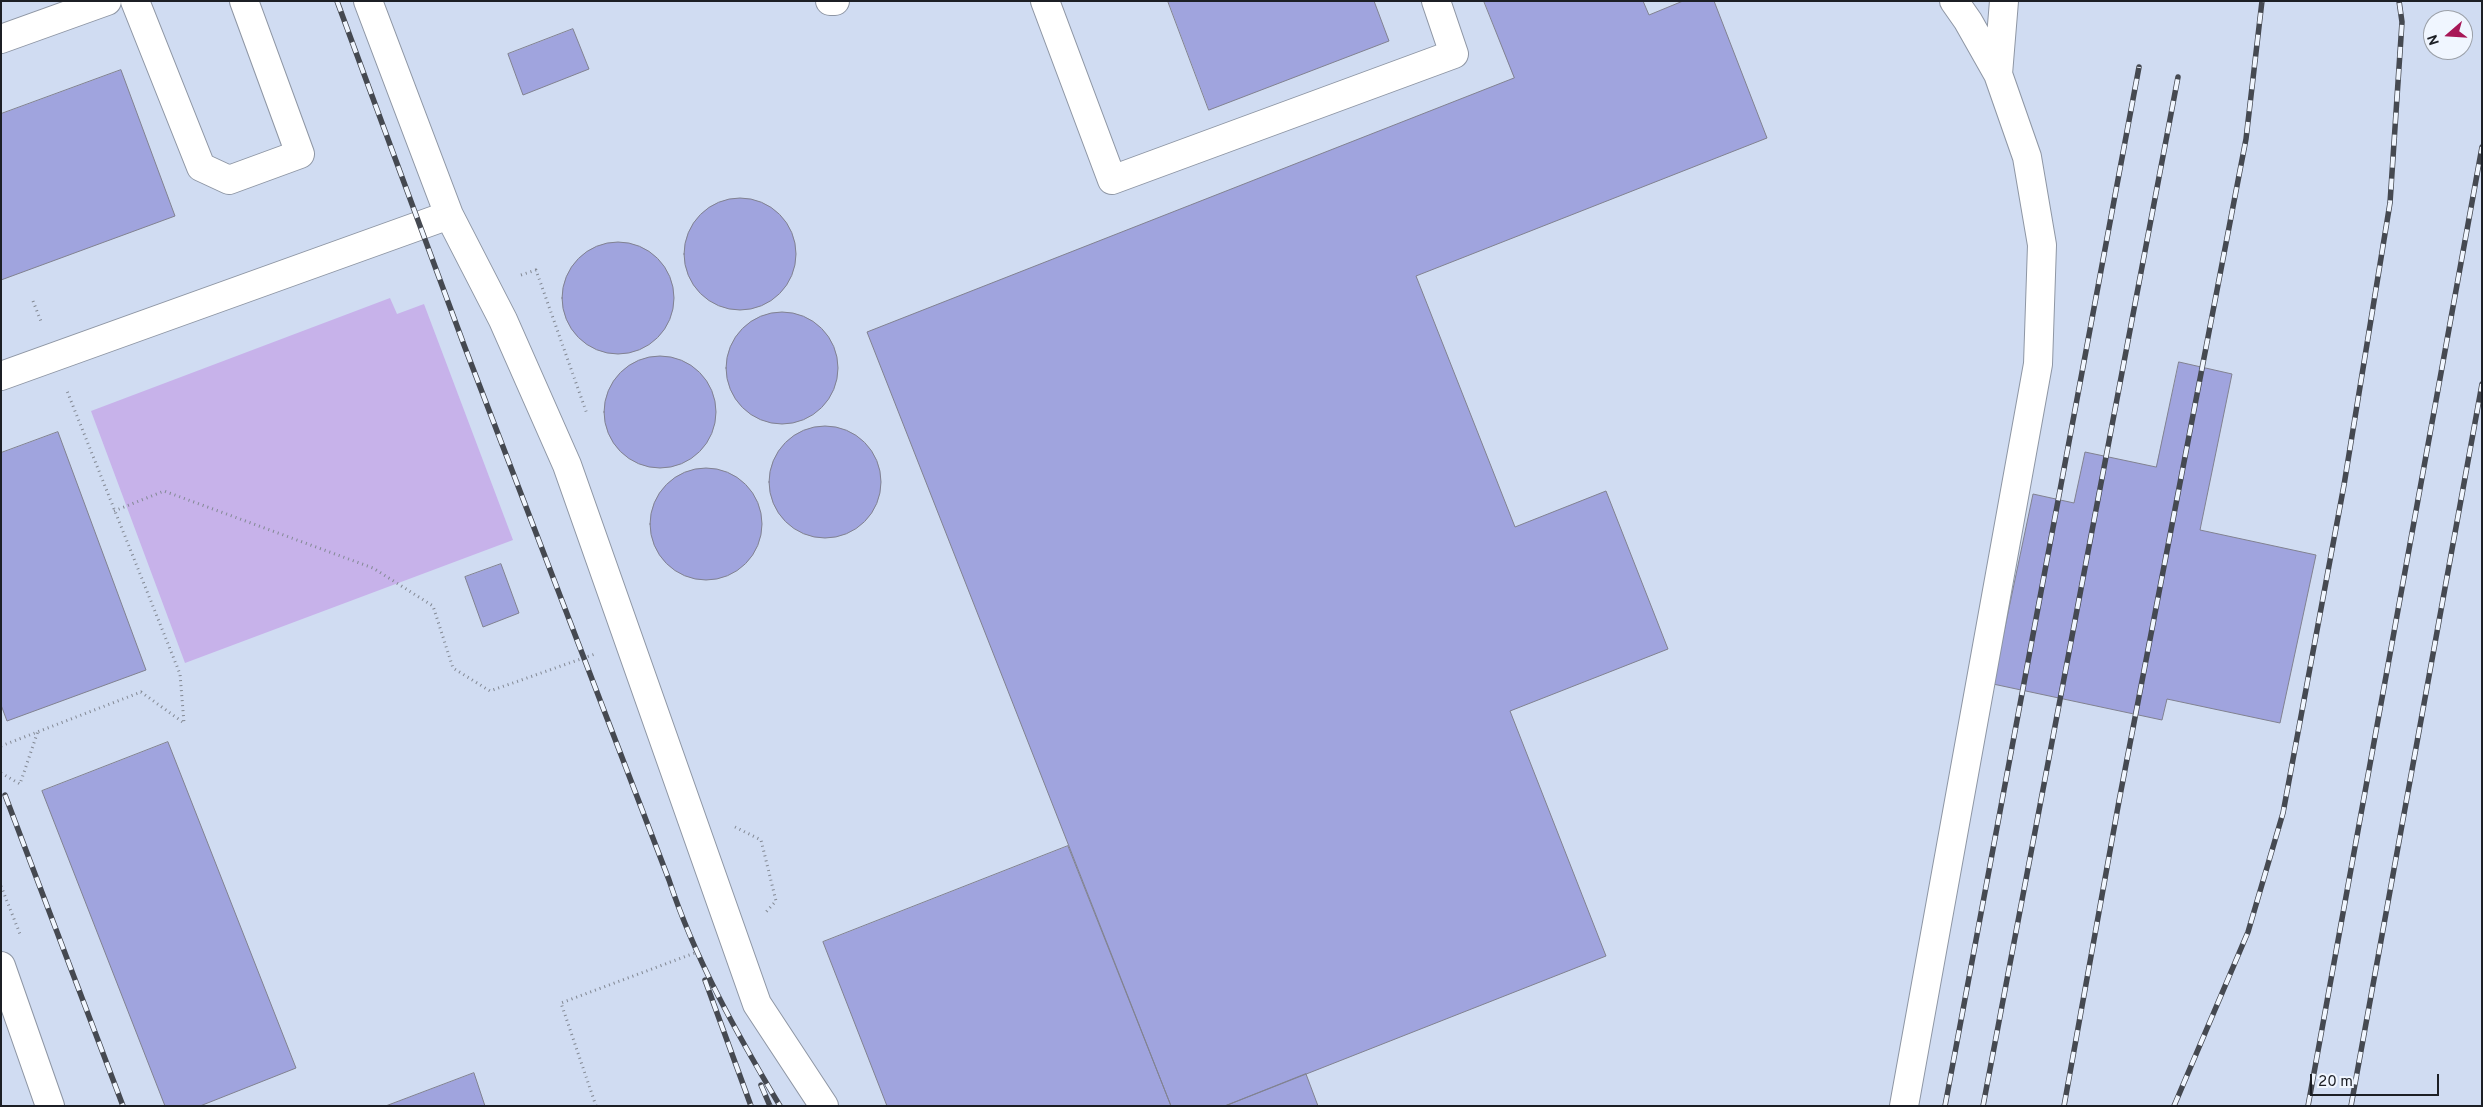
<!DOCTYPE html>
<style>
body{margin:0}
#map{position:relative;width:2483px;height:1107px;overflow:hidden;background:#e0e9f8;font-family:Overpass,sans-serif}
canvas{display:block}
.frame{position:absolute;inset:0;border:2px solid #1c1f25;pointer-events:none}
.north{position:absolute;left:2423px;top:10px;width:50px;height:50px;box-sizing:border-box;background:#f0f6ff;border:1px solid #9ba0a8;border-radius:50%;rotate:251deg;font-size:14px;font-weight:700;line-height:20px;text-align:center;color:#1c1f25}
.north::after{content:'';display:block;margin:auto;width:18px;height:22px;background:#a71757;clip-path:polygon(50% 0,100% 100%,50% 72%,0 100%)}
.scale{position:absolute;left:2310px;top:1074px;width:129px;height:22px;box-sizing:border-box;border:2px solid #1c1f25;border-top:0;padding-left:6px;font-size:15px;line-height:18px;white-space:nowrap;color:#1c1f25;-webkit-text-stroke:4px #f0f6ff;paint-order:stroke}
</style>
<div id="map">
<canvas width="2483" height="1107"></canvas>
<div class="frame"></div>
<div class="north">N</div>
<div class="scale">20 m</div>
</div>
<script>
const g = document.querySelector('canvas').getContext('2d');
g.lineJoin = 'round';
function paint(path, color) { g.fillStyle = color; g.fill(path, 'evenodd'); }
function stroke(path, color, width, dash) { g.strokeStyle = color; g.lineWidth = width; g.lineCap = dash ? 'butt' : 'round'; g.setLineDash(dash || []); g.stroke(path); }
const built = new Path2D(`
 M1 1H2482V1106H1ZM2433 20H2463V50H2433Z`);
const green = new Path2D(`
 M390 298 397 314 424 304 513 540 185 663 91 411Z`);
const building = new Path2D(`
 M1168 1H1374L1389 41 1209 110Z
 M1484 1H1643L1649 15 1683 1H1714L1767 138 1416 276 1515 527 1606 491 1668 649 1510 711 1606 956 1225 1106H1171L867 332 1514 78Z
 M573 29 589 69 523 95 508 54Z
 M121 70 175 216 1 280V114Z
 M684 254a56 56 0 1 1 112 0a56 56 0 1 1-112 0Z
 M562 298a56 56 0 1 1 112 0a56 56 0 1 1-112 0Z
 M726 368a56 56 0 1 1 112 0a56 56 0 1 1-112 0Z
 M604 412a56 56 0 1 1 112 0a56 56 0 1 1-112 0Z
 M2179 362 2232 374 2200 530 2316 555 2280 723 2167 699 2162 720 1993 684 2033 494 2074 503 2085 452 2156 467Z
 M769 482a56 56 0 1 1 112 0a56 56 0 1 1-112 0Z
 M58 432 146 670 7 721 1 705V453Z
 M650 524a56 56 0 1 1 112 0a56 56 0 1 1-112 0Z
 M501 564 519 613 483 627 465 577Z
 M168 742 296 1068 200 1106H165L42 791Z
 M1068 846 1171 1106H887L823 942Z
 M474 1073 485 1106H386Z
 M1306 1074 1318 1106H1225Z`);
const path = new Path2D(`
 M521 275 536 270 587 414
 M33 301 42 324
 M114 511 164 491 373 568 433 606 453 668 490 691 595 654
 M1 746 141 692 184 723 180 674 67 391
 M1 773 20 784 38 731
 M735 827 761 840 776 901 765 913
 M1 886 20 934
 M596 1106 561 1003 700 951`);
const minor = new Path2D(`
 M135 1 201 167 229 180 300 154 244 1
 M830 1H835
 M1045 1 1112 180 1454 54 1436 1
 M1 39 107 1
 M1998 74 2004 1
 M449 215 503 320 567 465 757 1004 824 1106
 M1 376 449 215 368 1
 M1 966 50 1106
 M1904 1106 2038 364 2042 245 2027 157 1998 74 1968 21 1954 1`);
const rail = new Path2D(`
 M337 1 464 345 669 880C695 959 737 1034 780 1106
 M5 795 123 1106
 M705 980 751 1106
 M761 1085 770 1106
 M1945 1106 2139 67
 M1983 1106 2178 77
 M2064 1106 2119 801 2246 139 2262 1
 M2174 1106 2248 932 2283 813 2344 485 2390 203 2402 22 2399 1
 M2308 1106 2482 147
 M2351 1106 2482 384`);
paint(built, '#d0dcf2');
paint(green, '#c7b2ea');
paint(building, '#a0a4de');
stroke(building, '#818291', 1);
stroke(minor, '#8e96a4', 30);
stroke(path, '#838994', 3, [1, 4]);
stroke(minor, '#fff', 28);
stroke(rail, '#454951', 5.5);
stroke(rail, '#f0f6ff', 4, [11]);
</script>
